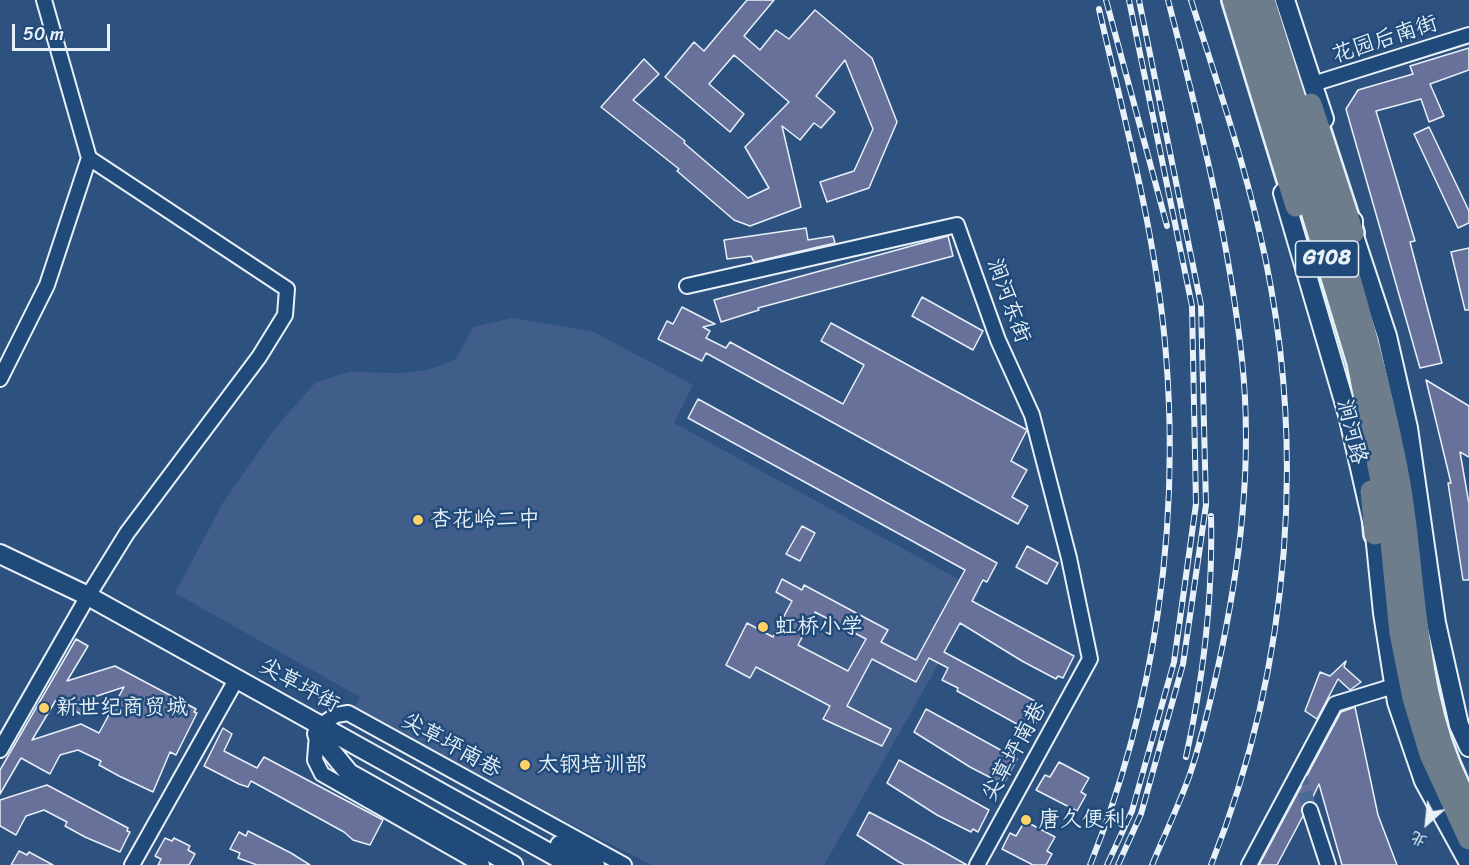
<!DOCTYPE html>
<meta charset="utf-8">
<style>
body{margin:0}
#map{position:relative;width:1469px;height:865px;overflow:hidden;background:#2d5280;font-family:Sriracha,"LXGW WenKai TC",sans-serif}
canvas{display:block}
.north{position:absolute;left:1397px;top:793px;width:60px;height:60px;-webkit-text-stroke:4px #1f4a7a;paint-order:stroke;rotate:207deg;font-size:16px;font-weight:700;line-height:24px;text-align:center;color:#e8f1f8}
.north::after{content:'';display:block;margin:auto;width:21px;height:27px;background:#e8f1f8;clip-path:polygon(50% 0,100% 100%,50% 72%,0 100%)}
.scale{position:absolute;left:12px;top:24px;width:98px;height:27px;box-sizing:border-box;border:3px solid #e8f1f8;border-top:0;padding-left:8px;font-size:18px;line-height:21px;white-space:nowrap;color:#e8f1f8;-webkit-text-stroke:4px #1f4a7a;paint-order:stroke}
</style>
<div id="map">
<canvas width="1469" height="865"></canvas>
<div class="north">北</div>
<div class="scale">50 m</div>
</div>
<script>
const g = document.querySelector('canvas').getContext('2d');
g.lineJoin = 'round';
function paint(path, color) { g.fillStyle = color; g.fill(path, 'evenodd'); }
function stroke(path, color, width, dash) { g.strokeStyle = color; g.lineWidth = width; g.lineCap = dash ? 'butt' : 'round'; g.setLineDash(dash || []); g.stroke(path); }
function drawText(font, color, halo, rows, align = 'center') {
  g.font = font + ' Sriracha,"LXGW WenKai TC",sans-serif'; g.lineWidth = 5; g.setLineDash([]); g.textBaseline = 'middle'; g.strokeStyle = halo; g.fillStyle = color; for (const [text, x, y, turn = 0] of rows) {
    g.save(); g.translate(x, y); g.rotate((+turn || 0) * Math.PI / 180); g.textAlign = isNaN(turn) ? turn : align; if (halo) g.strokeText(text, 0, 0); g.fillText(text, 0, 0); g.restore();
  }
}
const built = new Path2D(`
 M512 318 592 331 693 385 674 423 980 591 824 865H652L559 818 355 707 360 697 175 593 224 501 276 427 316 382 349 372 401 373 428 370 456 359 473 327Z`);
const building = new Path2D(`
 M747 0H774L744 36 760 50 776 30 789 39 815 10 872 58 897 122 869 188 827 202 820 182 854 171 873 129 845 60 816 96 835 112 821 128 814 123 800 140 782 126 801 207 750 226 734 220 677 171 679 169 601 107 644 59 659 74 633 100 685 141 684 143 748 198 769 188 745 147 789 102 734 55 709 84 744 114 730 132 665 77 694 42 704 51Z
 M1469 48V70L1430 84 1444 116 1429 122 1421 99 1376 111 1415 241 1410 242 1442 363 1420 368 1346 109 1358 90 1413 74 1410 66Z
 M1429 127 1469 211V223L1458 228 1414 134Z
 M806 228 808 240 833 236 835 243 754 262 751 256 727 259 724 240Z
 M948 236 953 256 758 308 759 310 721 322 714 300Z
 M1469 248V310H1465L1451 252Z
 M922 297 983 331 973 350 912 316Z
 M682 307 715 324 703 327 710 331 706 338 726 348 730 342 843 404 864 365 821 341 831 323 1027 430 1011 461 1027 470 1012 497 1028 506 1018 524 706 353 702 361 658 339 667 321 673 324Z
 M1426 380 1469 406V457L1460 452 1469 504V580H1463L1448 483H1451Z
 M698 399 997 563 987 582 983 580 972 601 1074 656 1063 678 1058 676 1056 679 1022 661 960 623 944 652 1044 706 1033 729 1028 726 1026 729 957 691 958 688 942 680 948 668 929 658 916 682 872 659 847 706 891 729 882 746 823 719 830 706 756 667 750 678 726 665 747 623 773 637 792 601 776 592 782 579 802 590 804 585 888 630 881 642 916 660 965 570 688 418ZM815 612 866 639 848 671 798 645Z
 M802 526 815 533 800 561 786 554Z
 M1027 546 1058 563 1047 584 1016 567Z
 M76 639 88 646 67 681 115 666 196 709 194 712 197 713 176 755 170 752 153 792 119 776 99 765 101 761 78 750 60 755 50 774 21 758 0 794V770ZM124 687 99 733 81 724 32 740 56 700 84 716 94 697Z
 M1346 661 1344 667 1361 682 1350 690 1338 679 1317 719 1305 711 1320 672 1330 676Z
 M1355 707 1378 815 1397 865H1342L1319 784 1311 801 1303 804V816L1277 865H1259L1341 712Z
 M926 709 1017 759 1005 781 1000 779 999 782 970 767 914 732Z
 M223 728 232 734 224 751 257 768 264 757 383 820 370 845 353 840 344 832 251 781 248 787 239 784 204 766Z
 M899 760 989 810 978 832 973 829 971 832 937 815 887 783Z
 M1059 762 1089 778 1081 792 1086 795 1077 811 1036 790 1045 775 1050 777Z
 M47 785 128 828 127 831 130 832 120 852 85 837 65 826 67 822 44 810 26 816 16 835 0 826V800Z
 M869 812 924 841 967 865H905L899 862 857 835Z
 M1025 821 1055 837 1047 851 1052 854 1046 865H1033L1002 849 1010 833 1016 836Z
 M248 831 291 853 310 865H257L238 858 240 853 230 849 239 832 246 836Z
 M165 838 172 841 174 838 190 846 188 850 195 854 189 865H158L161 859 155 856Z
 M19 851 27 855 29 852 53 865H11Z`);
const streetTunnel = new Path2D(`
 M1299 772 1310 810`);
const street = new Path2D(`
 M1313 84 1469 35
 M687 286 957 225 998 340 1032 415 1069 558 1090 659 977 865
 M0 379 47 285 89 158
 M321 725 336 715 348 713 624 865
 M317 734 315 760 322 774 482 865
 M0 750 88 596 127 533 259 357 285 315 287 289 89 158 44 0
 M1310 810 1328 865
 M132 865 232 687
 M1249 865 1335 704 1394 686`);
const secondary = new Path2D(`
 M1285 0 1324 119
 M1283 193 1348 415 1363 481 1375 534 1383 613 1397 702 1424 781 1469 863
 M1353 221V233L1387 336 1408 428 1436 623 1459 725 1469 747
 M0 554 88 596 571 865
 M317 734 349 773 513 865
 M560 845 595 865`);
const primary = new Path2D(`
 M1233 0 1296 206
 M1248 0 1358 363 1389 522 1400 633 1413 698 1430 754 1469 839
 M1264 0C1310 150 1362 300 1394 453 1420 572 1407 696 1469 806
 M1311 104 1353 233
 M1371 491 1375 534`);
const rail = new Path2D(`
 M1106 0 1167 226
 M1191 0C1215 76 1241 152 1259 230 1309 440 1291 665 1211 865
 M1186 757C1203 680 1213 596 1211 516
 M1090 865C1155 704 1180 528 1166 355 1157 238 1125 123 1099 9
 M1107 865 1132 811 1174 662 1196 504 1192 306 1129 0
 M1118 865 1141 814 1183 664 1206 505 1201 305 1139 0
 M1152 865C1164 836 1178 807 1189 777 1201 742 1210 703 1218 667 1240 566 1253 464 1242 360 1229 238 1199 119 1168 0`);
const markers = [
 [418,520,6,"#ffd166"],
 [763,627,6,"#ffd166"],
 [44,708,6,"#ffd166"],
 [525,765,6,"#ffd166"],
 [1026,820,6,"#ffd166"]
];
const shields = [
 [1327,259,63]
];
const shieldNames = [
 ["G108",1327,259]
];
const streetNames = [
 ["花园后南街",1385,40,-18],
 ["涧河东街",1008,301,70],
 ["涧河路",1351,432,76],
 ["尖草坪街",299,686,29],
 ["尖草坪南巷",451,746,29],
 ["尖草坪南巷",1015,752,-61]
];
const poiNames = [
 ["杏花岭二中",430,520],
 ["虹桥小学",775,627],
 ["新世纪商贸城",56,708],
 ["太钢培训部",537,765],
 ["唐久便利",1038,820]
];
paint(built, '#415e8a');
paint(building, '#67719a');
stroke(building, '#e8f1f8', 1.5);
stroke(streetTunnel, '#496a92', 14, [14, 7]);
stroke(street, '#e8f1f8', 18);
stroke(secondary, '#e8f1f8', 22);
stroke(primary, '#e8f1f8', 26);
stroke(street, '#1f4a7a', 14);
stroke(secondary, '#1f4a7a', 18);
stroke(primary, '#6d7d8c', 21);
stroke(rail, '#e8f1f8', 6);
stroke(rail, '#1f4a7a', 4, [11]);
for (const [x, y, r, color] of markers) { const dot = new Path2D(); dot.arc(x, y, r, 0, 2 * Math.PI); g.fillStyle = color; g.fill(dot); stroke(dot, '#1f4a7a', 2); }
for (const [x, y, w] of shields) { const box = new Path2D(); box.roundRect(x - w / 2, y - 18, w, 36, 4.5); g.fillStyle = '#1f4a7a'; g.fill(box); stroke(box, '#e8f1f8', 1.5); }
drawText('bold 21px', '#e8f1f8', null, shieldNames);
drawText('22px', '#e8f1f8', '#1f4a7a', streetNames);
drawText('22px', '#e8f1f8', '#1f4a7a', poiNames, 'left');
</script>
